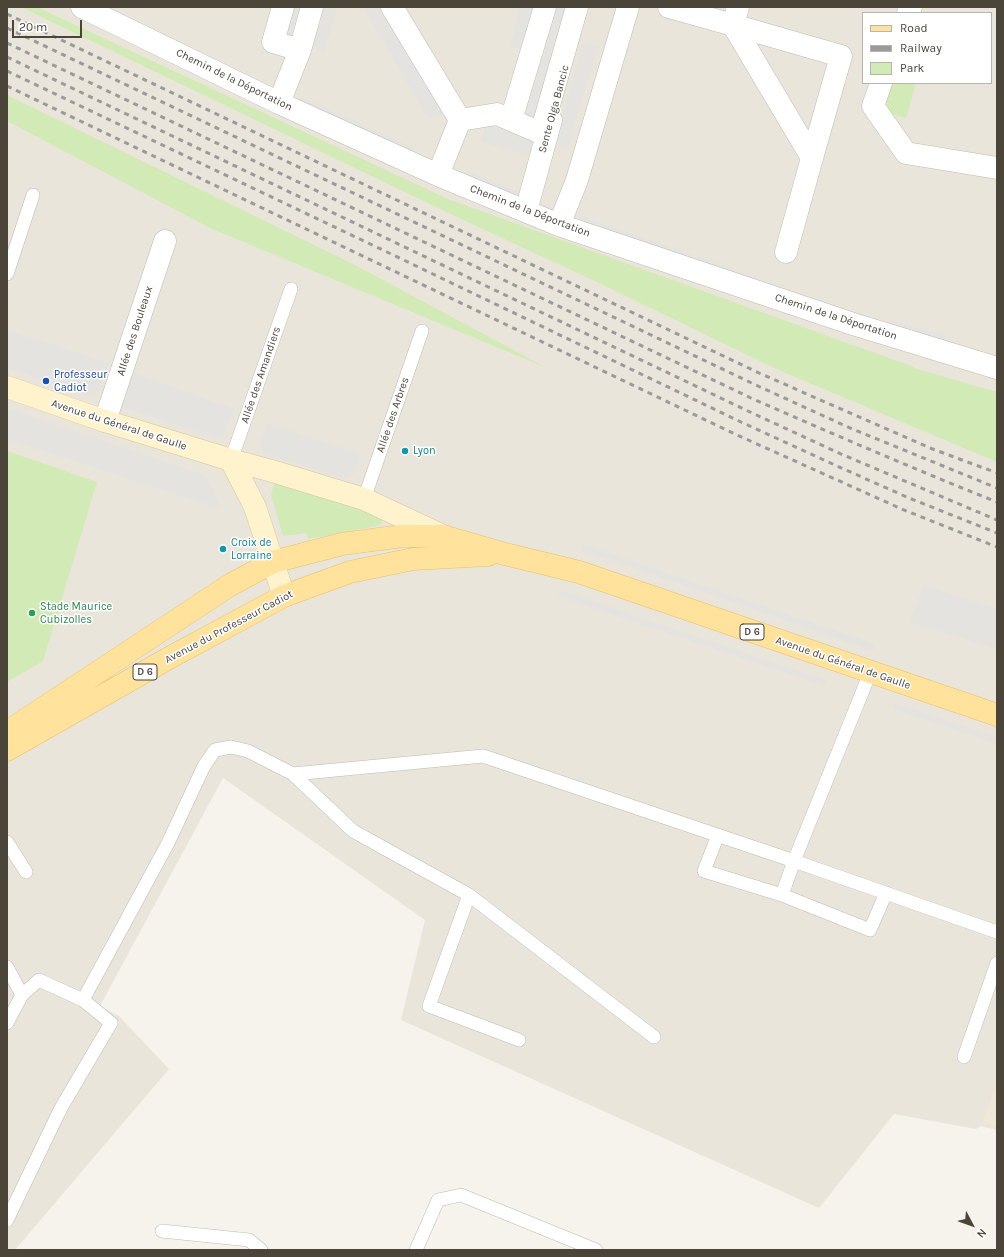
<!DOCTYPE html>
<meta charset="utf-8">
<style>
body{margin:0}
#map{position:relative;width:1004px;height:1257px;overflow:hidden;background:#f6f3ec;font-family:Karla,sans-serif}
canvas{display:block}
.frame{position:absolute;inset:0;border:8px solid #4b4439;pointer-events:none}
.legend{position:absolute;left:862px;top:12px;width:130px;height:72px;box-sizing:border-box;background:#fff;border:1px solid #b7b4b0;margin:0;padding:5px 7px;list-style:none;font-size:12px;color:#4b4439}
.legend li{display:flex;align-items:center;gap:8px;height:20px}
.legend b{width:20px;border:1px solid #b7b4b0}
.north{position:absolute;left:952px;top:1205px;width:40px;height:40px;-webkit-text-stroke:3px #fff;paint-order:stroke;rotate:131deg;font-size:11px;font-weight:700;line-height:16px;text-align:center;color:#4b4439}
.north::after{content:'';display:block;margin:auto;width:14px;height:18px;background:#4b4439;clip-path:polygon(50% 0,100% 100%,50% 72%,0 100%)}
.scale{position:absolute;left:12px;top:20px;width:70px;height:18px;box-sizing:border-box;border:2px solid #4b4439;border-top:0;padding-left:5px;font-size:12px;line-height:14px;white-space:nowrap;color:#4b4439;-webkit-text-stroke:3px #fff;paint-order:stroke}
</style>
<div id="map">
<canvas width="1004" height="1257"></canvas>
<div class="frame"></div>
<ul class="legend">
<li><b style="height:5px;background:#ffe39c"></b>Road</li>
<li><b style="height:5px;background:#9a9a9a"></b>Railway</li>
<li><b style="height:11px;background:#d2eab5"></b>Park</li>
</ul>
<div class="north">N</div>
<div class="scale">20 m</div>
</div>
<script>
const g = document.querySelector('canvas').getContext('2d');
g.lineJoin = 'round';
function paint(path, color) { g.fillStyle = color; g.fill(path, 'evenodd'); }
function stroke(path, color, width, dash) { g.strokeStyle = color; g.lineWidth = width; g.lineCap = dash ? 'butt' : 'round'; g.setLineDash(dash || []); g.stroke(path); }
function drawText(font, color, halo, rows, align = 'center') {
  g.font = font + ' Karla,sans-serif'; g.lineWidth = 3; g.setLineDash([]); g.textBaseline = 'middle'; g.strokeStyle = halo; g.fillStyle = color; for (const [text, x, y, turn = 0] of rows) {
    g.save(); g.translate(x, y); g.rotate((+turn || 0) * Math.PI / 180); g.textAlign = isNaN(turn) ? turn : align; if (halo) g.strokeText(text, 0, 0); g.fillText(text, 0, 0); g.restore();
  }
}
const residential = new Path2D(`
 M7 7H997V1130L981 1126 976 1129 894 1114 819 1208 401 1020 425 920 223 778 100 1006 119 1016 169 1069 15 1250H7ZM863 13H991V83H863Z`);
const education = new Path2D(`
 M997 1082V1126L982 1123Z`);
const green = new Path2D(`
 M21 7H37L448 199 914 367V368L997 392V462L774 368 599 283 442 210Z
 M892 83H916L906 118 884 112Z
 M7 95 353 264 547 368 210 228 7 121Z
 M7 451 97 482 43 661 7 682Z
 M275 481 378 512 383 518 382 523 376 526 308 539 306 533 283 536 271 495Z`);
const parking = new Path2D(`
 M287 7H306L298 38 279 36Z
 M319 7H337L324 53 308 46Z
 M363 7H383L446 115 428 118Z
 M520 7H537L527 49 510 47Z
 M553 7H571L538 127 523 114Z
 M582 43 598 47 568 147 556 144Z
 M301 97 414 148 410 156 298 104Z
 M485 125 540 141 535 157 481 142Z
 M469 172 551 205 548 212 466 179Z
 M581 216 760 279 757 287 578 224Z
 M891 320 946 336 943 344 889 327Z
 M7 330 109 363 95 398 7 368Z
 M132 372 234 409 225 433 216 438 122 407 121 399Z
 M7 408 205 475 221 509 7 439Z
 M268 424 361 454 355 473 346 479 263 454 260 445Z
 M583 544 875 644 873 651 581 550Z
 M924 585 997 609V649L910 622Z
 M561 590 826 680 824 686 558 596Z
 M892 702 997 737V744L894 710Z`);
const lane = new Path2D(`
 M7 274 33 195
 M231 460 291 289
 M364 499 422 331
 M293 774 483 756 794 861 870 673
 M718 835 704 871 782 895
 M7 842 26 872
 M886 893 870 930 782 895 794 861 997 932
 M469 895 429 1006 519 1040
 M7 967 22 995 7 1023
 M22 995 39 980 83 1000 168 843 204 766 215 750 231 747 248 751 293 774 353 831 469 895 654 1037
 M964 1057 997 963
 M7 1220 61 1108 111 1023 83 1000
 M162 1231 249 1240 261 1250
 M416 1250 438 1200 461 1195 596 1250`);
const street = new Path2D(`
 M82 7 279 103 438 175 559 225 853 324 997 368
 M283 7 273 42 300 50 312 7
 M392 7 460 120 438 175
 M669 7 733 25 738 7
 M908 13 911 7
 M733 25 812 158 786 252
 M733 25 841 56 812 158
 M881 83 873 106 906 153 997 168
 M279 103 300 50
 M460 120 497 114 541 133 577 7
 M511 120 545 7
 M526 211 551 120
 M559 225 577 180 628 7
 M105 421 165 241`);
const secondary = new Path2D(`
 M7 387 105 421 231 460 272 471 364 499 443 536
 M231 460 255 507 284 596`);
const primary = new Path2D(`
 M7 732 230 585 273 562 342 544 402 536H443L505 554 579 572 997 715
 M7 750 169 658 284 596 350 572 413 559 488 555`);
const rail = new Path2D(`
 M7 14 759 373 930 448 997 473
 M7 28 758 386 850 428 997 488
 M7 43 751 398C833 434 914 469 997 502
 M7 57 750 412 841 454 997 520
 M7 71 387 252 741 422 837 466 909 498 997 533
 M7 86 737 435 904 510 997 547`);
const markers = [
 [46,381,4,"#1a4fb4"],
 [405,451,4,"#0f9aa8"],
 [223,549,4,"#0f9aa8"],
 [32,613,4,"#2e9e5b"]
];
const shields = [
 [752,632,24],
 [145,672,24]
];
const shieldNames = [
 ["D 6",752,632],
 ["D 6",145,672]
];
const streetNames = [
 ["Chemin de la Déportation",234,80,26],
 ["Sente Olga Bancic",554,109,-75],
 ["Chemin de la Déportation",530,211,21],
 ["Chemin de la Déportation",836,317,18],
 ["Allée des Bouleaux",135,331,-72],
 ["Allée des Amandiers",261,375,-71],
 ["Allée des Arbres",393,415,-71],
 ["Avenue du Général de Gaulle",119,425,18],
 ["Avenue du Professeur Cadiot",229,627,-28],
 ["Avenue du Général de Gaulle",843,663,19]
];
const transitNames = [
 ["Professeur",54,375],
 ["Cadiot",54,388]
];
const cultureNames = [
 ["Lyon",413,451],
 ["Croix de",231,543],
 ["Lorraine",231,556]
];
const leisureNames = [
 ["Stade Maurice",40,607],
 ["Cubizolles",40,620]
];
paint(residential, '#eae5da');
paint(education, '#efe8d6');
paint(green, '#d2eab5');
paint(parking, '#e5e3e0');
stroke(lane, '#c2bbae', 14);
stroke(street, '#c2bbae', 23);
stroke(secondary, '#d6c79b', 23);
stroke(primary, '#e6c16a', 23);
stroke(lane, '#fff', 13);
stroke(street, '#fff', 22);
stroke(secondary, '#fff3cd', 22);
stroke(primary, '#ffe39c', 22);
stroke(rail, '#9a9a9a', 3, [5, 5]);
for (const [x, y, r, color] of markers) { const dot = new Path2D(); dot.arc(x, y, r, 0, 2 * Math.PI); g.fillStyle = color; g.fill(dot); stroke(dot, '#fff', 1.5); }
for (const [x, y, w] of shields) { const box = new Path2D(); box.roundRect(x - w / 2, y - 8, w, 16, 3); g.fillStyle = '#fff'; g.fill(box); stroke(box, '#4b4439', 1); }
drawText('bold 10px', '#4b4439', null, shieldNames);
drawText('11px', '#4b4439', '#fff', streetNames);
drawText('11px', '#164399', '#fff', transitNames, 'left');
drawText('11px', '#0d838f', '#fff', cultureNames, 'left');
drawText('11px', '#27864d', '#fff', leisureNames, 'left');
</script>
